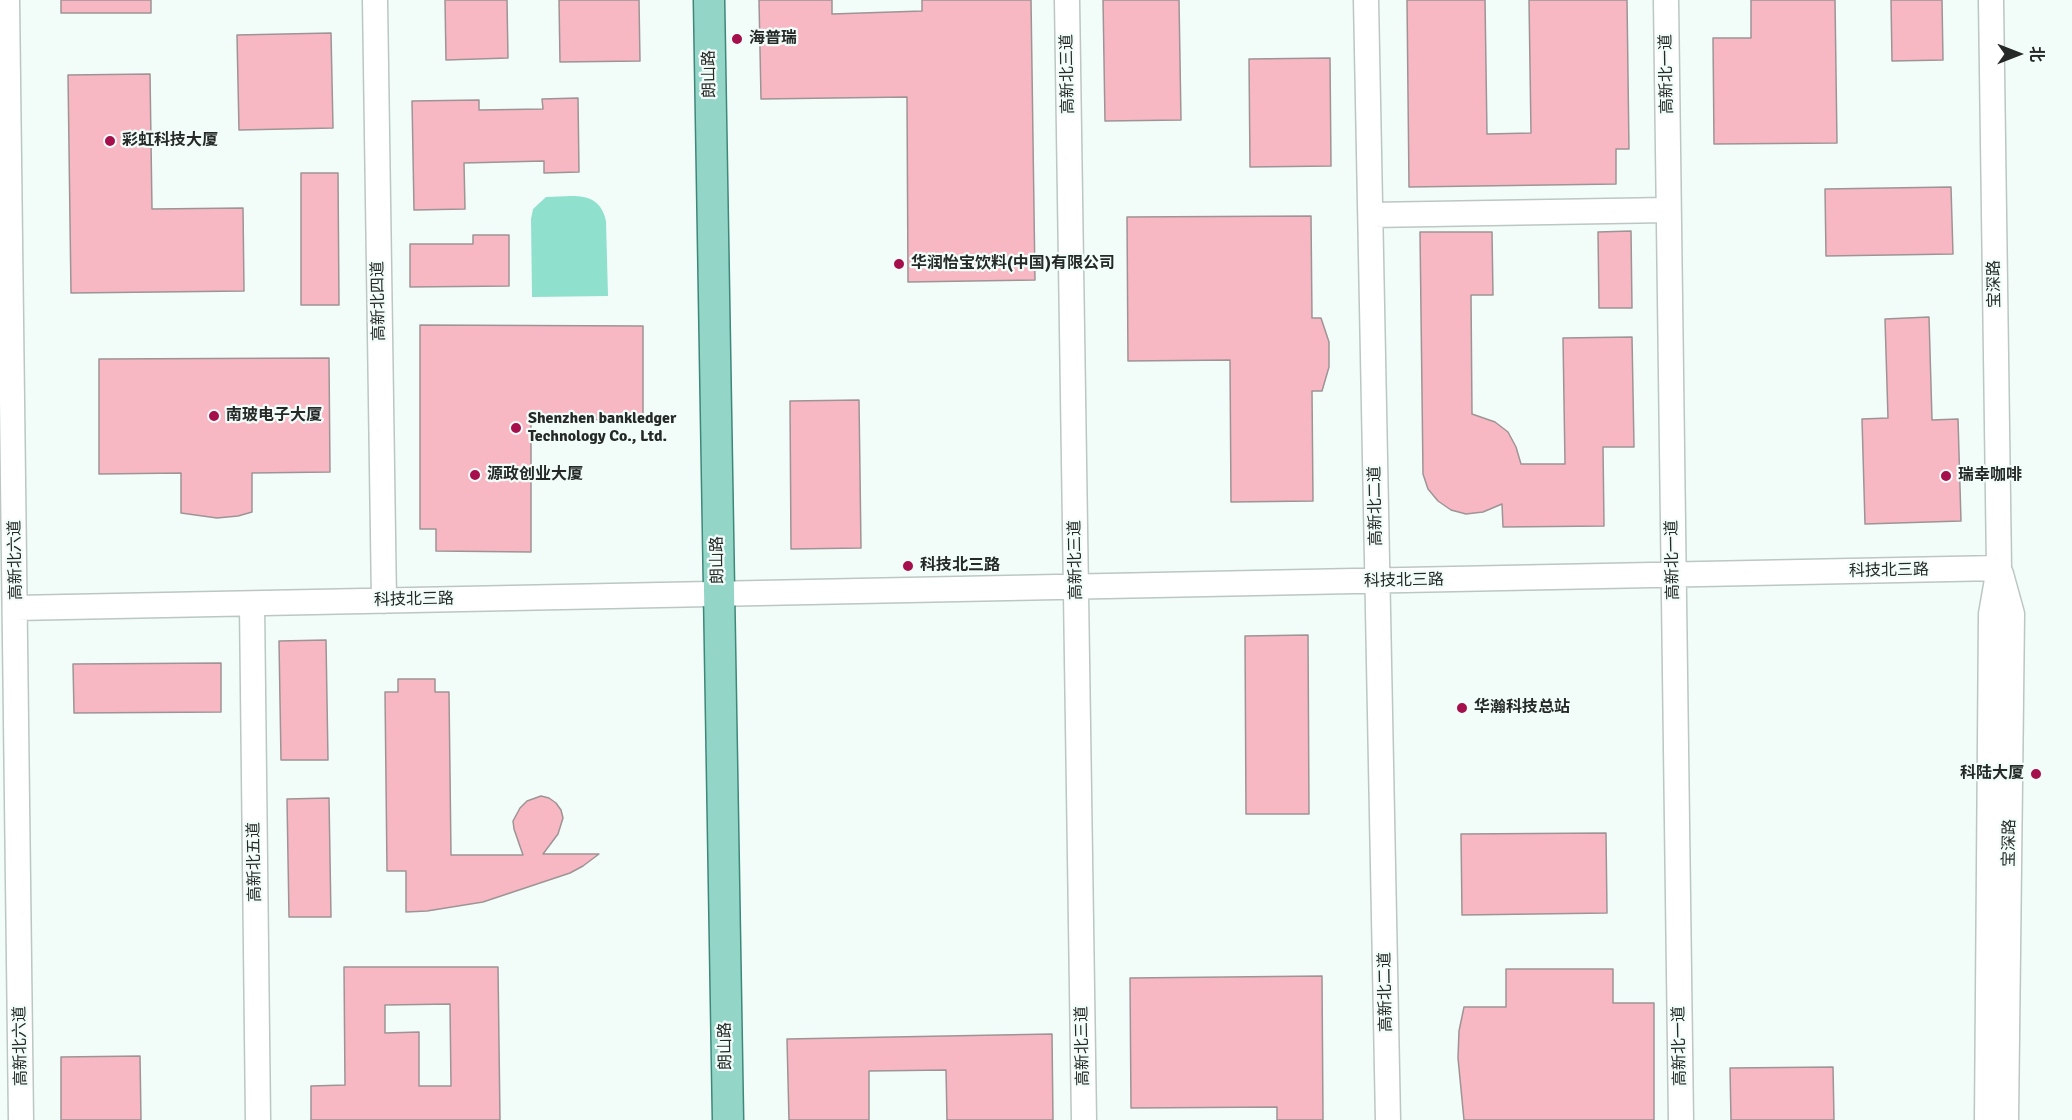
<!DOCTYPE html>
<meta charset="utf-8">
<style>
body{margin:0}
#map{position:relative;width:2072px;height:1120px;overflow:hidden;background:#f2fdfa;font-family:Signika,"Noto Sans SC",sans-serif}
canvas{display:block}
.north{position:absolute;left:1988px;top:24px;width:60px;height:60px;-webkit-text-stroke:4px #f2fdfa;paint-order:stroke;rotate:90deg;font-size:16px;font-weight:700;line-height:24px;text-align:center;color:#252a28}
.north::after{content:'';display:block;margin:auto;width:21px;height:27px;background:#252a28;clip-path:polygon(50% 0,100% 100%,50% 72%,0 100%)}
</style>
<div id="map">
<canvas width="2072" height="1120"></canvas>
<div class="north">北</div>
</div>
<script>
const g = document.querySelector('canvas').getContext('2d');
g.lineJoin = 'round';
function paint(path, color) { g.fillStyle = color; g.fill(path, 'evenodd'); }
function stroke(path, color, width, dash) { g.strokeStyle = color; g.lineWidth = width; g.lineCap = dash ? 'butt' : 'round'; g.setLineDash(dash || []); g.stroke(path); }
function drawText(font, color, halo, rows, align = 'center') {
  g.font = font + ' Signika,"Noto Sans SC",sans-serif'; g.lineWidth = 4.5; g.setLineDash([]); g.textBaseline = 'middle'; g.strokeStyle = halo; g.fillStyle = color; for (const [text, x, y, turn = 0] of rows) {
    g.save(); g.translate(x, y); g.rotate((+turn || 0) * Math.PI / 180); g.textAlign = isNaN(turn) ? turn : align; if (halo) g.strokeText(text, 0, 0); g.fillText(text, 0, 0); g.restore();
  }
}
const green = new Path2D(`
 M546 197C572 197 599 189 606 221L608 296 532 297 531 219 533 209Z`);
const building = new Path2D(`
 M61 0H151V13H61Z
 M445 0H507L508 58 446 60Z
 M559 0H639L640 61 560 62Z
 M759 0H832V14L922 11V0H1031L1035 280 908 282 907 97 761 99Z
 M1103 0H1179L1181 120 1105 121Z
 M1407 0H1485L1487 134 1531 133 1529 0H1627L1629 149H1616V184L1409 187Z
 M1751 0H1835L1837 143 1714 144 1713 38H1751Z
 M1891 0H1942L1943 60 1892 61Z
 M331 33 333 128 239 130 237 35Z
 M1330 58 1331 166 1250 167 1249 59Z
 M150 74 152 209 243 208 244 291 71 293 68 75Z
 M578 98 579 172 544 173V161L464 163 465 209 414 210 412 101 479 100V110L543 109 542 99Z
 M301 173H338L339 305H301Z
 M1951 187 1953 254 1826 256 1825 189Z
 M1311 216 1312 318H1321L1329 342V367L1322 391H1312L1313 501 1231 502 1230 360 1128 361 1127 217Z
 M1631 231 1632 308H1599L1598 232Z
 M1420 232H1492L1493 295H1471L1472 414 1495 422 1508 432 1516 447 1521 464H1565L1563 338 1632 337 1634 447H1603L1604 526 1503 527 1502 504 1483 512 1466 514 1451 510 1438 501 1428 489 1423 474Z
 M473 235H509V286L410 287V244H473Z
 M1929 317 1932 420 1958 419 1961 521 1865 524 1862 419 1888 418 1885 319Z
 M420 325 643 326V420L531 419V552L436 551V529H420Z
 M329 358 330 472 252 473V512L238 516 217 518 181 513V473L99 474V359Z
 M859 400 861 548 791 549 790 401Z
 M1308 635 1309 814H1246L1245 636Z
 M326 640 328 760H281L279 641Z
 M221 663V712L74 713 73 664Z
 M398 679H435V692H449L451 855H523L514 829 513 821 520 808 527 801 541 796 549 798 556 803 561 810 563 818 558 834 543 854H599L583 866 570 873 483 902 427 911 406 912V871H387L385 692H398Z
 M329 798 331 917H289L287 799Z
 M1606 833 1607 913 1462 915 1461 834Z
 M344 967H498L500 1120H311V1086L345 1085ZM450 1004 451 1086H419V1032L385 1033V1005Z
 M1506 969H1613V1003H1654V1120H1464L1458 1058 1459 1031 1464 1007H1506Z
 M1322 976 1323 1120H1277V1107L1131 1108 1130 978Z
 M1052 1034 1053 1120H947L946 1070 869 1071V1120H789L787 1039Z
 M140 1056 141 1120H61V1057Z
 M1833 1067 1834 1120H1731L1730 1068Z`);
const minor = new Path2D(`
 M7 0 21 1120
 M375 0 384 601
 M1067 0 1084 1120
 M1366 0 1388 1120
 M1666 0 1681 1120
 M1371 215 1668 210
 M2001 574 2012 614 2006 1120
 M252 604 258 1120
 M16 608 1999 568
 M1987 1120 1991 614 1999 568 1991 0`);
const major = new Path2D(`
 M709 0 728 1120`);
const markers = [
 [737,39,6,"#a50f4b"],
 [110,141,6,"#a50f4b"],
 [899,264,6,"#a50f4b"],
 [214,416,6,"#a50f4b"],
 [516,428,6,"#a50f4b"],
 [475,475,6,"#a50f4b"],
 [1946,476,6,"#a50f4b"],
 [908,566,6,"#a50f4b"],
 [1462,708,6,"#a50f4b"],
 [2036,774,6,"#a50f4b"]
];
const poiNames = [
 ["海普瑞",749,39],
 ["彩虹科技大厦",122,141],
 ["华润怡宝饮料(中国)有限公司",911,264],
 ["南玻电子大厦",226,416],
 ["Shenzhen bankledger",528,419],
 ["Technology Co., Ltd.",528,437],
 ["源政创业大厦",487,475],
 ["瑞幸咖啡",1958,476],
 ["科技北三路",920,566],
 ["华瀚科技总站",1474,708],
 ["科陆大厦",2024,774,"right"]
];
const streetNames = [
 ["朗山路",710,74,-91],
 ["高新北三道",1068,74,-91],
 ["高新北一道",1667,74,-91],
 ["宝深路",1995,284,-91],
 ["高新北四道",379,301,-91],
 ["高新北二道",1376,506,-91],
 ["高新北六道",16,560,-91],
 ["朗山路",718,560,-91],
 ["高新北三道",1076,560,-91],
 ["高新北一道",1673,560,-91],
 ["科技北三路",1889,571,-1],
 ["科技北三路",1404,581,-1],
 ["科技北三路",414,600,-1],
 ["宝深路",2010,843,-89],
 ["高新北五道",255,862,-91],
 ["高新北二道",1386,992,-91],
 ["高新北六道",21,1046,-91],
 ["朗山路",726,1046,-91],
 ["高新北三道",1083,1046,-91],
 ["高新北一道",1680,1046,-91]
];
paint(green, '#8fe0cd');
paint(building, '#f7b8c4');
stroke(building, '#9e9495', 1.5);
stroke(minor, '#bcc6c3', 27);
stroke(major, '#3e8879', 33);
stroke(minor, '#fff', 24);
stroke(major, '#93d6c8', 30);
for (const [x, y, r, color] of markers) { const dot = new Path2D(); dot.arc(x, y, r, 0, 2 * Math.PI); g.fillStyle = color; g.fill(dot); stroke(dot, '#f2fdfa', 2); }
drawText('bold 16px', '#252a28', '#f2fdfa', poiNames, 'left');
drawText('16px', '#252a28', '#f2fdfa', streetNames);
</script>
